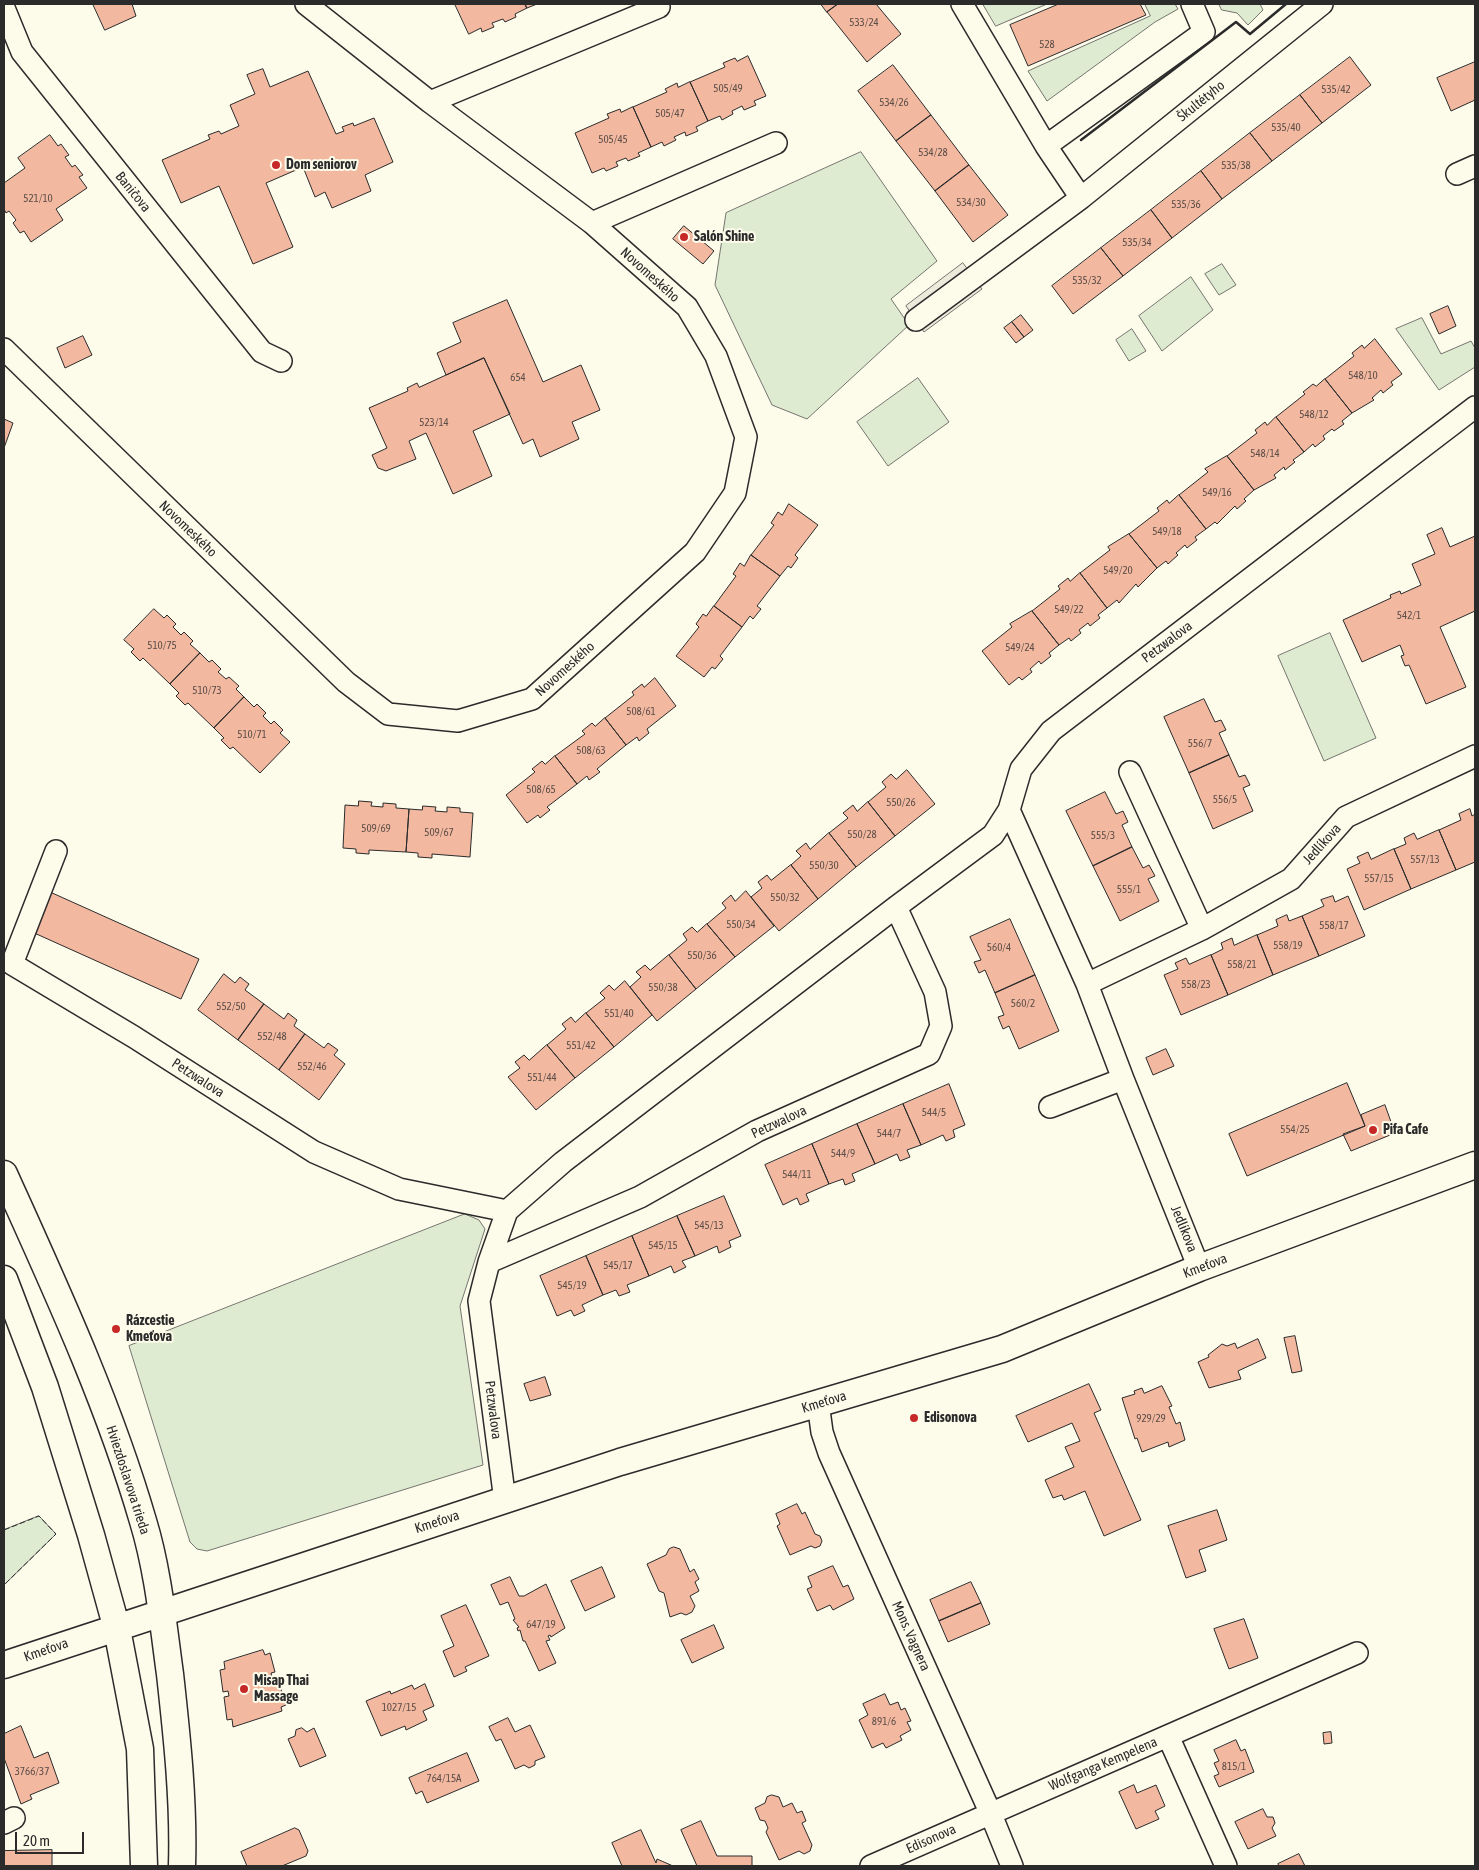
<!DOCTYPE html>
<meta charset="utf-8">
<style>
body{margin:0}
#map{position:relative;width:1479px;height:1870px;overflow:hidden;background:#fdfbea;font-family:"Asap Condensed",sans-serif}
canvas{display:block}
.frame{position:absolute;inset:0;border:5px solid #2b2b2b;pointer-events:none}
.scale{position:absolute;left:15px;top:1832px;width:69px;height:22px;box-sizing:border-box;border:2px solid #2b2b2b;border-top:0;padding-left:6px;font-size:15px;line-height:18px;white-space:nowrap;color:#2b2b2b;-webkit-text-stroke:4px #fdfbea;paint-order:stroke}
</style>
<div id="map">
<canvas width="1479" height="1870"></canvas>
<div class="frame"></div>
<div class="scale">20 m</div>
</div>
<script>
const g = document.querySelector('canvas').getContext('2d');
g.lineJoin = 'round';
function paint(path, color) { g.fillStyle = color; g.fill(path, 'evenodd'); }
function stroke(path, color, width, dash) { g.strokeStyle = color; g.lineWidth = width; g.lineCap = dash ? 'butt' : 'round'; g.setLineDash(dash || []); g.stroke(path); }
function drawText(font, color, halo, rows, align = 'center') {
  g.font = font + ' "Asap Condensed",sans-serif'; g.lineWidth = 4; g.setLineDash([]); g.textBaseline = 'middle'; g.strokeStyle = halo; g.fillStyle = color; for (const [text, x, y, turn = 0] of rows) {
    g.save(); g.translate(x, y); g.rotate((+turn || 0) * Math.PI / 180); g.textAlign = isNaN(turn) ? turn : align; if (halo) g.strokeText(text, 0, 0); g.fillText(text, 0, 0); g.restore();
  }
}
const green = new Path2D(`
 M983 4H1047L996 26Z
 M1145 4H1175L1178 9 1155 22 1047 101 1028 71 1150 16Z
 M1219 4H1260L1263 10 1248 25 1237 13 1222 10Z
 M861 152 937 261 891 299 909 325 807 419 772 405 715 285 726 213Z
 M1222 264 1236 285 1219 295 1205 274Z
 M1191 277 1213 310 1162 351 1139 316Z
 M1422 318 1441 354 1471 341 1475 348V367L1439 390 1396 329Z
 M1132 329 1146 351 1129 361 1116 340Z
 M918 378 949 422 888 466 857 422Z
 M1330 633 1376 738 1324 761 1278 656Z
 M465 1214 479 1220 485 1229 460 1306 483 1465 207 1551 197 1549 190 1542 129 1346Z
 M39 1516 56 1534 4 1585V1530Z`);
const parking = new Path2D(`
 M963 263 982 289 924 332 906 306Z`);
const building = new Path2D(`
 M93 4H132L136 16 105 30Z
 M455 4H525L527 8 515 14 516 17 505 22 503 19 492 23 494 27 482 32 481 28 469 34Z
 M525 4H537L527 8Z
 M821 4H838L827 12Z
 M838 4H876L901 34 867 62 827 12Z
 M1059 4H1140L1146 15 1028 66 1010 25Z
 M748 56 766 96 754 101 756 105 744 110 742 106 732 111 733 114 722 120 720 116 708 121 690 82 725 67 723 63 735 58 737 61Z
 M1350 57 1371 85 1322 123 1300 95Z
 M1475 62V100L1451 111 1437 78Z
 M893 65 931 115 896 141 858 91Z
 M263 69 270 87 308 71 336 134 344 131 342 127 353 123 354 126 374 118 393 162 365 175 371 191 332 208 325 192 315 197 303 167 266 183 293 247 253 264 219 186 181 203 162 160 210 139 208 135 219 131 221 134 239 126 230 105 255 94 247 75Z
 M690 82 708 121 696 127 698 131 686 136 685 132 674 137 676 140 664 146 662 142 651 147 633 107 667 92 665 89 677 83 678 87Z
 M1300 95 1322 123 1272 161 1250 133Z
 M633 107 651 147 638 153 640 156 628 161 626 158 616 162 618 166 606 171 604 168 592 173 575 133 609 118 607 114 620 109 621 112Z
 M931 115 969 165 935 191 896 141Z
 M1250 133 1272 161 1222 199 1201 171Z
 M50 135 58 146 61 144 69 155 65 157 72 167 75 165 83 175 79 177 87 188 56 209 63 220 31 242 24 231 20 233 13 223 16 220 9 211 6 213 4 209V183L25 168 18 158Z
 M969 165 1008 215 973 242 935 191Z
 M1201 171 1222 199 1172 238 1151 210Z
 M1151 210 1172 238 1123 276 1101 248Z
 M684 226 714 251 703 264 673 239Z
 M1101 248 1123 276 1073 314 1052 286Z
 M507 300 543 382 581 365 600 410 572 422 579 439 540 457 533 439 523 444 484 358 446 375 437 353 461 342 453 323Z
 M1448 306 1456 326 1439 334 1430 314Z
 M1021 315 1033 330 1024 337 1012 322Z
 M1012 322 1024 337 1016 343 1004 328Z
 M83 336 92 355 65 368 57 348Z
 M1375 339 1402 374 1391 382 1393 385 1383 393 1381 390 1372 398 1374 400 1352 413 1325 379 1354 356 1352 353 1362 345 1364 348Z
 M484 358 510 414 473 431 492 476 453 494 426 433 409 441 416 459 386 471 378 468 372 455 387 448 369 408 408 391 407 388 417 383 419 387Z
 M1325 379 1352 413 1342 421 1344 424 1334 431 1332 429 1323 436 1325 439 1315 447 1313 444 1304 452 1276 417 1305 394 1303 392 1313 384 1316 386Z
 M1276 417 1304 452 1293 460 1295 462 1285 470 1284 467 1274 475 1276 478 1254 490 1227 456 1257 433 1255 430 1265 422 1267 425Z
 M4 419 13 423 4 448Z
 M1227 456 1254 490 1244 499 1246 501 1237 509 1235 506 1217 524 1215 522 1206 529 1179 495 1208 472 1205 469Z
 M1179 495 1206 529 1195 537 1197 540 1187 548 1185 545 1176 553 1178 555 1168 564 1166 561 1157 568 1129 534 1159 511 1157 508 1167 500 1169 503Z
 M789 504 818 525 795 555 798 558 791 568 788 566 780 576 751 555 774 525 771 523 778 512 782 515Z
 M1442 528 1450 547 1475 536V611L1440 627 1466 687 1426 704 1409 665 1405 666 1401 656 1404 655 1400 645 1362 662 1343 620 1391 598 1390 595 1400 591 1401 594 1421 585 1412 564 1435 554 1427 535Z
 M1129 534 1157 568 1138 587 1136 584 1119 603 1117 600 1107 608 1080 573 1110 550 1108 547Z
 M751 555 780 576 757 606 761 609 753 619 750 616 742 627 714 606 736 576 733 574 740 563 744 566Z
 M1080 573 1107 608 1098 615 1100 618 1090 626 1088 623 1079 630 1081 633 1071 641 1069 638 1059 645 1032 611 1060 589 1058 586 1068 578 1070 581Z
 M714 606 742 627 720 656 723 659 715 669 712 667 704 677 676 656 699 627 696 624 703 614 706 616Z
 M154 609 164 618 167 615 176 624 173 627 181 635 184 632 193 641 190 644 200 653 170 684 143 658 140 661 131 652 134 649 124 640Z
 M1032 611 1059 645 1049 653 1051 656 1041 664 1039 661 1030 669 1032 672 1022 680 1019 677 1009 685 982 651 1012 627 1010 624Z
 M200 653 209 662 212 660 221 669 218 672 226 679 229 677 239 686 236 689 244 697 214 728 188 703 185 705 176 696 179 693 170 684Z
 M655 678 676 706 647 729 649 733 639 741 637 737 626 745 605 718 634 695 632 692 642 684 644 687Z
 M244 697 254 707 257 704 266 713 263 716 271 724 274 721 283 730 280 733 290 742 260 773 233 747 230 749 221 740 224 738 214 728Z
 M1204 699 1215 722 1221 720 1226 730 1219 733 1229 755 1189 773 1164 717Z
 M605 718 626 745 597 769 600 772 589 780 587 776 577 784 555 756 585 734 582 731 592 723 595 726Z
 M1229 755 1239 777 1245 775 1250 785 1243 788 1253 811 1213 829 1189 773Z
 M555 756 577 784 547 807 550 810 540 818 538 815 527 823 506 795 535 772 532 769 542 761 545 764Z
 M907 770 935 804 895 836 868 802 886 787 882 782 891 774 896 779Z
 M1105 792 1116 814 1123 811 1128 822 1122 825 1132 847 1093 866 1066 811Z
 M359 801 372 802 371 806 383 807V803L396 804V808L409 809 406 852 369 850V854L356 853V849L343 848 345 805 358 806Z
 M868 802 895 836 856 867 829 833 848 818 843 813 853 805 857 811Z
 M423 806 436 807 435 811 447 812V807L460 808V812L473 813 470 857 432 854V858L418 857V853L406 852 409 809 422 810Z
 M1470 809 1472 816 1475 814V862L1456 870 1439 830 1461 820 1459 814Z
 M1439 830 1456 870 1411 889 1394 849 1406 844 1404 838 1414 833 1417 839Z
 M829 833 856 867 818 899 791 865 801 856 796 851 806 843 810 849Z
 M1132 847 1143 868 1149 865 1155 876 1148 879 1159 901 1120 921 1093 866Z
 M1394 849 1411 889 1364 910 1347 869 1360 863 1357 857 1368 852 1371 859Z
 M791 865 818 899 779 931 751 897 762 888 758 882 767 875 771 880Z
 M746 891 774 926 735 957 707 924 726 908 722 903 731 895 735 901Z
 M50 892 199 959 181 999 32 932Z
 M1333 896 1335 902 1348 896 1365 936 1319 956 1302 916 1324 906 1321 900Z
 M1287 915 1289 921 1302 916 1319 956 1273 975 1257 935 1278 926 1276 920Z
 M1010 919 1035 975 995 993 985 970 979 973 974 962 981 960 970 937Z
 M707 924 735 957 696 989 669 955 687 940 683 934 692 927 697 932Z
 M1257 935 1273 975 1228 995 1211 955 1223 949 1221 943 1232 938 1234 945Z
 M669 955 696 989 657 1021 630 987 641 977 636 972 645 965 650 970Z
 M1211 955 1228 995 1181 1015 1164 975 1178 969 1175 963 1186 958 1189 964Z
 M224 974 235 983 240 977 249 984 245 990 264 1004 238 1040 198 1010Z
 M1035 975 1059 1031 1019 1049 1009 1026 1003 1029 998 1017 1004 1015 995 993Z
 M625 981 652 1015 614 1047 586 1013 605 998 600 993 609 985 614 990Z
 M264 1004 284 1019 288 1013 297 1020 294 1026 305 1034 279 1070 238 1040Z
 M586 1013 614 1047 575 1078 547 1045 566 1029 562 1024 571 1017 575 1022Z
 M305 1034 324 1048 328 1043 338 1050 334 1055 345 1064 319 1100 279 1070Z
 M547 1045 575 1078 536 1110 508 1077 520 1068 515 1062 524 1055 529 1060Z
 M1166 1049 1174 1066 1153 1075 1146 1058Z
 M1347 1083 1365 1126 1247 1176 1229 1134Z
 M949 1084 965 1125 953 1130 955 1137 946 1141 943 1135 921 1145 903 1104Z
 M903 1104 921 1145 907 1150 910 1157 900 1161 897 1154 875 1164 857 1124Z
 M1385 1105 1395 1133 1351 1151 1343 1134 1365 1126 1361 1115Z
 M857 1124 875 1164 852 1174 855 1181 845 1185 843 1179 829 1184 812 1144Z
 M812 1144 829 1184 806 1194 809 1201 800 1205 797 1198 783 1205 765 1165Z
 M724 1196 741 1236 729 1241 731 1247 719 1253 717 1246 695 1256 677 1216Z
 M677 1216 695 1256 682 1261 686 1267 674 1273 671 1266 649 1276 632 1236Z
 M632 1236 649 1276 627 1285 630 1292 619 1296 616 1290 603 1295 586 1256Z
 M586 1256 603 1295 582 1305 585 1311 574 1316 571 1310 557 1316 540 1276Z
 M1295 1336 1302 1371 1292 1373 1284 1338Z
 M1258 1339 1266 1358 1238 1371 1241 1379 1209 1388 1198 1362 1209 1357 1208 1355 1222 1344 1227 1346 1235 1343 1237 1348Z
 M545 1377 551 1395 530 1401 524 1384Z
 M1089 1384 1101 1410 1094 1413 1141 1520 1104 1536 1085 1491 1064 1500 1062 1495 1053 1498 1045 1480 1074 1467 1065 1447 1080 1441 1072 1423 1028 1442 1016 1416Z
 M1162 1386 1172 1406 1169 1407 1176 1424 1180 1422 1185 1440 1169 1447 1168 1442 1142 1452 1137 1438 1135 1439 1122 1398 1135 1394 1134 1391 1142 1388 1144 1393Z
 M797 1504 802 1514 805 1512 815 1534 820 1536 822 1541 820 1546 815 1548 811 1546 790 1555 777 1526 780 1524 776 1514Z
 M1217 1510 1227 1540 1199 1550 1206 1571 1186 1578 1168 1526Z
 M674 1547 680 1549 690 1572 694 1569 699 1579 695 1582 699 1591 690 1596 695 1606 692 1612 686 1615 681 1613 670 1617 664 1593 659 1591 647 1564 666 1555 669 1549Z
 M833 1566 843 1587 848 1585 854 1599 833 1610 830 1605 817 1611 807 1589 812 1587 808 1577Z
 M602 1567 615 1597 585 1611 571 1581Z
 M510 1577 519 1596H524L546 1584 565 1628 551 1637 550 1635 548 1636 550 1640 546 1641 556 1663 539 1671 525 1641H523L520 1630 518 1631 517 1628 519 1627 513 1620 515 1619 508 1602 500 1605 491 1585Z
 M971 1582 981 1603 939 1621 930 1600Z
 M981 1603 990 1624 948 1642 939 1621Z
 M466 1605 489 1656 465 1667 467 1671 454 1677 443 1651 454 1646 441 1616Z
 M1244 1619 1258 1658 1229 1669 1214 1629Z
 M714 1625 724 1648 692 1663 681 1640Z
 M263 1650 265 1655 270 1653 275 1672 271 1673 273 1681 278 1680 286 1705 281 1707 282 1711 233 1727 232 1719 227 1720 224 1697 229 1696 228 1691 223 1692 220 1670 225 1669 224 1662Z
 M425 1684 434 1706 423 1711 427 1720 406 1730 405 1726 381 1736 366 1701 390 1691 391 1694 412 1685 414 1689Z
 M885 1694 890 1705 898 1702 901 1710 905 1708 911 1721 907 1722 911 1730 900 1736 902 1740 886 1748 883 1743 872 1748 859 1720 868 1715 863 1704Z
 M508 1718 515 1732 530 1725 545 1757 535 1761V1765L529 1768 524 1765 515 1769 501 1739 496 1741 489 1727Z
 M21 1726 34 1758 48 1752 59 1783 30 1795 32 1799 21 1804 4 1758V1734Z
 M302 1728 307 1732 314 1728 326 1756 300 1767 288 1739 295 1736 296 1730Z
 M1331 1732 1332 1743 1324 1744 1323 1733Z
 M1236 1740 1241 1751 1245 1749 1254 1772 1219 1787 1214 1776 1219 1774 1214 1763 1219 1761 1214 1750Z
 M467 1753 479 1781 427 1803 422 1791 416 1794 409 1778Z
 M1134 1785 1137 1793 1156 1785 1165 1806 1155 1811 1159 1819 1136 1829 1119 1792Z
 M772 1795 779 1797 783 1807 792 1803 797 1813 802 1811 806 1821 802 1823 812 1845 810 1851 804 1854 799 1851 779 1860 766 1832 768 1828 765 1821 760 1820 755 1808 765 1803 767 1797Z
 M1263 1809 1267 1817H1273L1275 1823 1272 1828 1276 1836 1248 1849 1235 1822Z
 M701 1821 717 1856H752V1866H697L681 1830Z
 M295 1828 299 1830 308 1851 306 1856 282 1866H247L241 1852Z
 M641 1830 656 1863 657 1859 673 1866H622L612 1843Z
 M52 1850V1866H4V1851Z
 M1299 1854 1305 1866H1279L1278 1864Z`);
const minor = new Path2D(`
 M962 4 1046 146 1204 32 1192 4
 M4 8 22 52 262 352 281 361
 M430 102 659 7
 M1046 146 1081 198 1322 4
 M1457 174 1475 166
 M592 223 776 143
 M916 320 1081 198
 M4 349 346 682 388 714 458 721 532 699 695 552 735 493 746 437 716 356 687 307 592 223 430 102 306 4
 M1130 772 1202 929
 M1009 810 1087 984 1123 1079 1199 1268
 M56 851 12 964 134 1037 314 1152 399 1189 507 1211
 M1087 984 1202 929 1291 879 1346 817 1475 756
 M1050 1107 1123 1079
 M489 1262 640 1197 757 1131 929 1054 941 1026 935 992 896 907
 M818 1403 822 1432 829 1453 990 1812 1012 1866
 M505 1501 479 1301 489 1262 507 1211 563 1162 896 907 993 835 1009 810 1021 769 1051 731 1475 407
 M1168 1736 1226 1866
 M4 1823 14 1818
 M871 1866 1357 1653`);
const tertiary = new Path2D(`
 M4 1174C55 1287 108 1401 143 1521 158 1570 163 1623 170 1674 177 1737 184 1802 182 1866
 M4 1279 45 1387 91 1535 117 1629 140 1749 144 1866
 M4 1665 620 1462 1002 1349 1199 1268 1475 1165`);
const fence = new Path2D(`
 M4 1530 39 1516 56 1534 4 1585`);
const wall = new Path2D(`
 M1081 140 1236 22 1250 34 1286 4`);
const markers = [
 [276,165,5,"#c62828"],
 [684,237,5,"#c62828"],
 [1373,1130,5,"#c62828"],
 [116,1329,5,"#c62828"],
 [914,1418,5,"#c62828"],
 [244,1689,5,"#c62828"]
];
const numberNames = [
 ["533/24",864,23],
 ["528",1047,45],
 ["505/49",728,89],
 ["535/42",1336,90],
 ["534/26",894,103],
 ["505/47",670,114],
 ["535/40",1286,128],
 ["505/45",613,140],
 ["534/28",933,153],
 ["535/38",1236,166],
 ["521/10",38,199],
 ["534/30",971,203],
 ["535/36",1186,205],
 ["535/34",1137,243],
 ["535/32",1087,281],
 ["548/10",1363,376],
 ["654",518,378],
 ["548/12",1314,415],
 ["523/14",434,423],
 ["548/14",1265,454],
 ["549/16",1217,493],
 ["549/18",1167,532],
 ["549/20",1118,571],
 ["549/22",1069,610],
 ["542/1",1409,616],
 ["510/75",162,646],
 ["549/24",1020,648],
 ["510/73",207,691],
 ["508/61",641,712],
 ["510/71",252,735],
 ["556/7",1200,744],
 ["508/63",591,751],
 ["508/65",541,790],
 ["556/5",1225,800],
 ["550/26",901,803],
 ["509/69",376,829],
 ["509/67",439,833],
 ["550/28",862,835],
 ["555/3",1103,836],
 ["557/13",1425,860],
 ["550/30",824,866],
 ["557/15",1379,879],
 ["555/1",1129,890],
 ["550/32",785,898],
 ["550/34",741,925],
 ["558/17",1334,926],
 ["558/19",1288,946],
 ["560/4",999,948],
 ["550/36",702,956],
 ["558/21",1242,965],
 ["558/23",1196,985],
 ["550/38",663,988],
 ["560/2",1023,1004],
 ["552/50",231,1007],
 ["551/40",619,1014],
 ["552/48",272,1037],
 ["551/42",581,1046],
 ["552/46",312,1067],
 ["551/44",542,1078],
 ["544/5",934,1113],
 ["554/25",1295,1130],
 ["544/7",889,1134],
 ["544/9",843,1154],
 ["544/11",797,1175],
 ["545/13",709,1226],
 ["545/15",663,1246],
 ["545/17",618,1266],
 ["545/19",572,1286],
 ["929/29",1151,1419],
 ["647/19",541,1625],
 ["1027/15",399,1708],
 ["891/6",884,1722],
 ["815/1",1234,1767],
 ["3766/37",32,1772],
 ["764/15A",444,1779]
];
const streetNames = [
 ["Škultétyho",1201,101,-39],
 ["Baničova",133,192,51],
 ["Novomeského",650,275,42],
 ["Novomeského",188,529,44],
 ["Petzwalova",1167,642,-37],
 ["Novomeského",565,669,-42],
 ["Jedlíkova",1322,844,-48],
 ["Petzwalova",198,1078,33],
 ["Petzwalova",779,1122,-25],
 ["Jedlíkova",1184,1229,68],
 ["Kmeťova",1205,1266,-21],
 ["Kmeťova",824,1402,-17],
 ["Petzwalova",493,1410,83],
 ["Hviezdoslavova trieda",128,1480,72],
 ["Kmeťova",437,1522,-18],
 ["Mons. Vagnera",911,1636,66],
 ["Kmeťova",46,1650,-19],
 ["Wolfganga Kempelena",1103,1764,-23],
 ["Edisonova",931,1839,-24]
];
const poiNames = [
 ["Dom seniorov",286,165],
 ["Salón Shine",694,237],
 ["Pifa Cafe",1383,1130],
 ["Rázcestie",126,1321],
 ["Kmeťova",126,1337],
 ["Edisonova",924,1418],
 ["Misap Thai",254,1681],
 ["Massage",254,1697]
];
paint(green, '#deebd1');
stroke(green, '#74746e', 1);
paint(parking, '#eceadb');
stroke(parking, '#74746e', 1);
paint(building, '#f2b8a0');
stroke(building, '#2b2b2b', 1);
stroke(minor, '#2b2b2b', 24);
stroke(tertiary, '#2b2b2b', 29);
stroke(minor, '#fdfbea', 21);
stroke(tertiary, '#fdfbea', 26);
stroke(fence, '#2b2b2b', 1, [6, 2.5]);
stroke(wall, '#2b2b2b', 2.5);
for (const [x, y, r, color] of markers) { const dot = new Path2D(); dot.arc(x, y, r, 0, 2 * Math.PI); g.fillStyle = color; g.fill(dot); stroke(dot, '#fdfbea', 2); }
drawText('11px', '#5d4e48', null, numberNames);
drawText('14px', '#2b2b2b', '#fdfbea', streetNames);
drawText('bold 14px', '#2b2b2b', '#fdfbea', poiNames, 'left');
</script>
